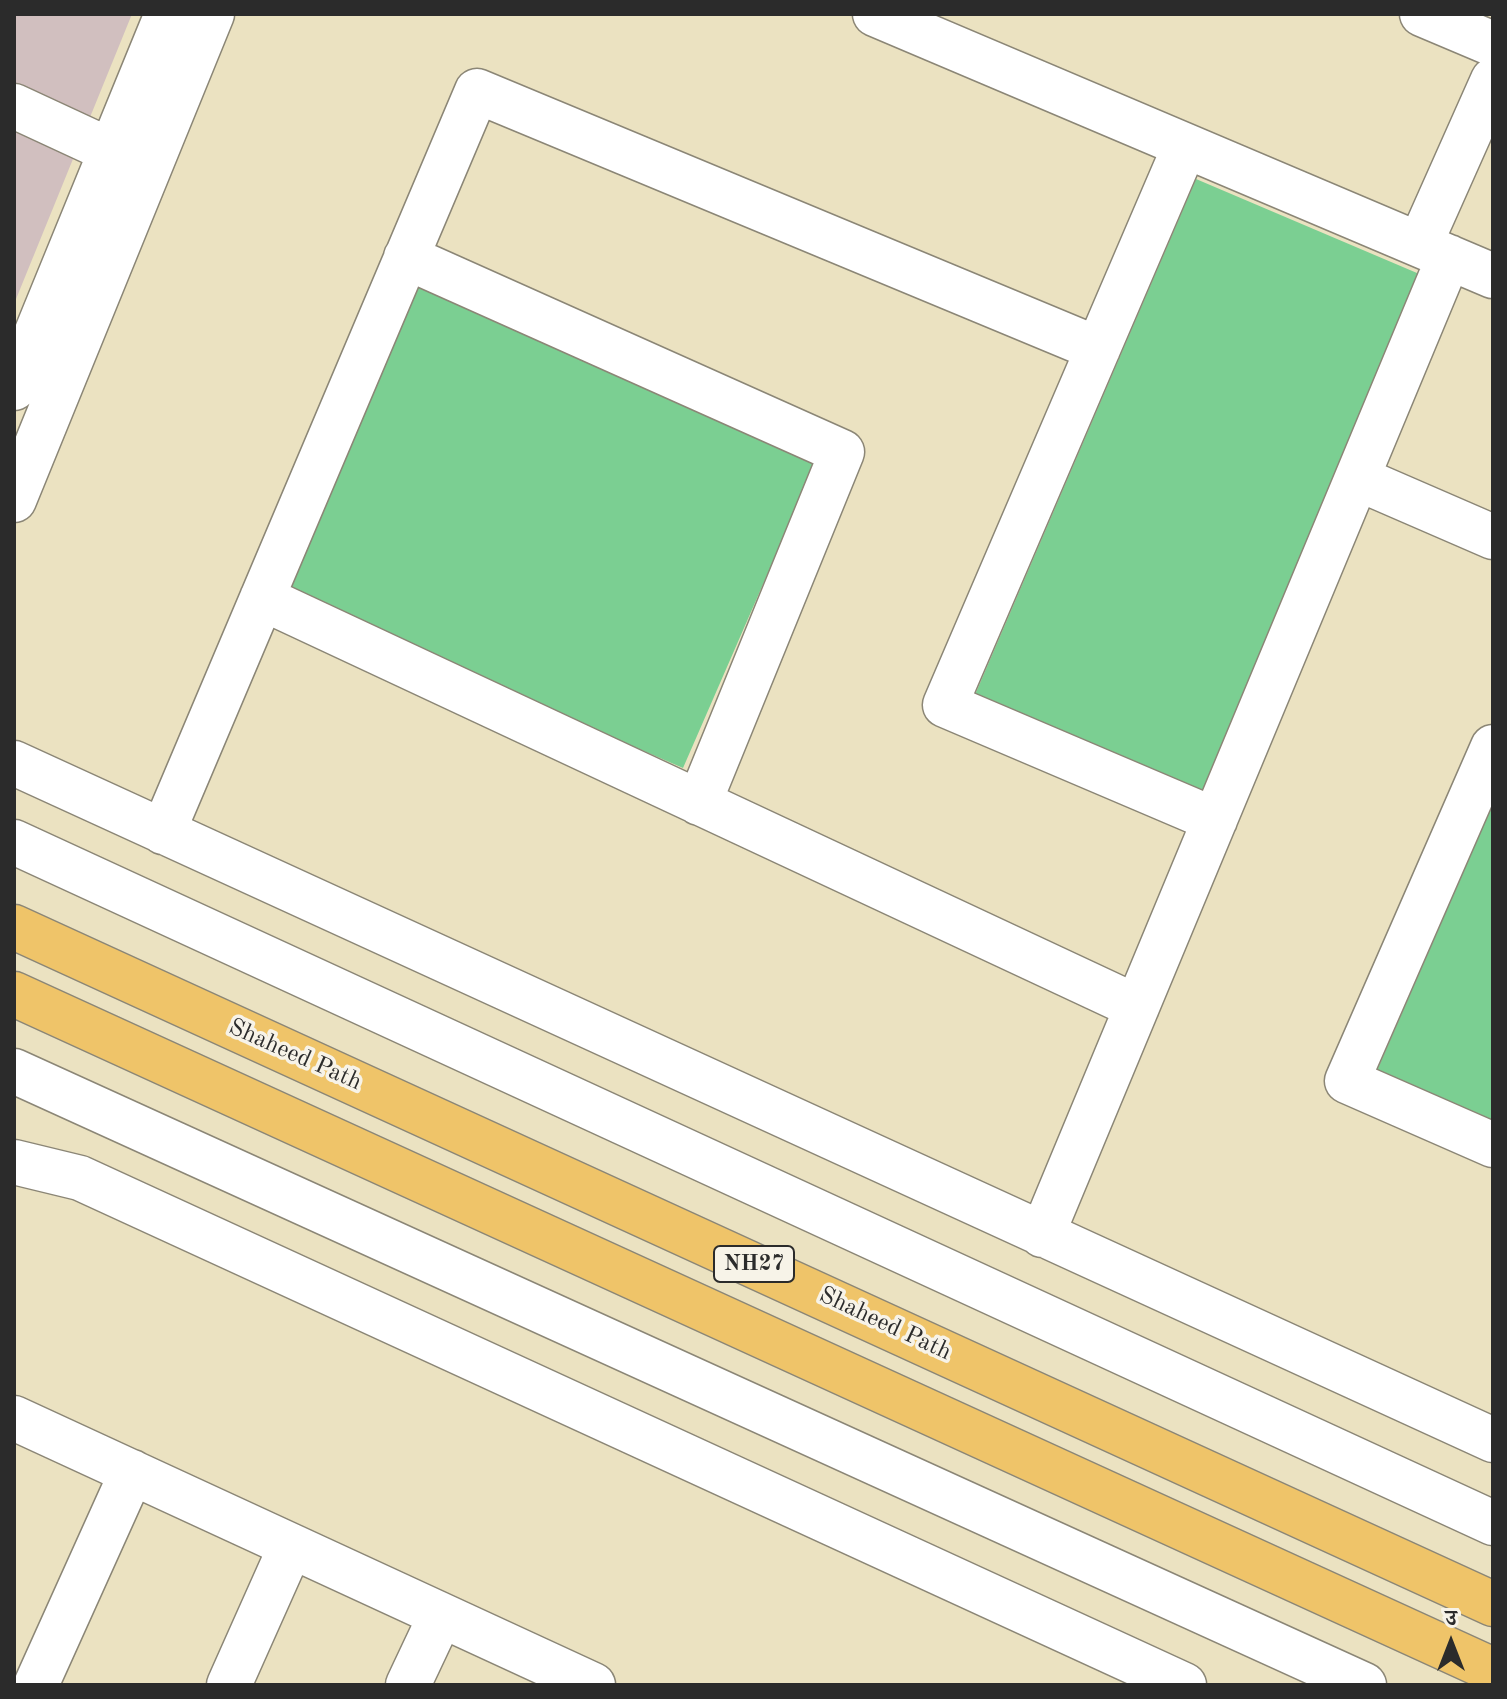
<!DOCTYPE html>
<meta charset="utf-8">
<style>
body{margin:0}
#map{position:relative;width:1507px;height:1699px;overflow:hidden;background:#ebe2c1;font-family:"Old Standard TT","Noto Serif Devanagari",serif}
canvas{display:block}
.frame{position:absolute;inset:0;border:16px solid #2b2b2b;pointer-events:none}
.north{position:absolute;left:1411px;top:1603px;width:80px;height:80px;-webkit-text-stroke:6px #f7f3e8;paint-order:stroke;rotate:0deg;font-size:22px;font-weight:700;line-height:32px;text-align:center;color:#2b2b2b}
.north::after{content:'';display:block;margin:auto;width:28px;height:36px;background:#2b2b2b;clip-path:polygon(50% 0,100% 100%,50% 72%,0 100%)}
</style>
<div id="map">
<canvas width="1507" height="1699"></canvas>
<div class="frame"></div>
<div class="north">उ</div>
</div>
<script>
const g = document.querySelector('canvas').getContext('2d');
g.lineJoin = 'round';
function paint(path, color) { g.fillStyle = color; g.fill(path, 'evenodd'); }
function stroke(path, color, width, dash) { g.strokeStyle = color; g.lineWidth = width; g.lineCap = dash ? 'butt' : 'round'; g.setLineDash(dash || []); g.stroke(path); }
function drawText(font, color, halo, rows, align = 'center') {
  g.font = font + ' "Old Standard TT",serif'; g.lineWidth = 7; g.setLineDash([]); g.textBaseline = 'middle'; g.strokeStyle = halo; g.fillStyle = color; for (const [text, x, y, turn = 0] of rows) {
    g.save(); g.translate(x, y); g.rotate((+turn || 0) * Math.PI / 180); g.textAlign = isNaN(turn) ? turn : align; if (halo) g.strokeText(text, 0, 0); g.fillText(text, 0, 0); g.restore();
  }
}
const industrial = new Path2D(`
 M14 14H132L14 304Z`);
const green = new Path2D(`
 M1196 179 1424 276 1203 793 974 697Z
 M418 285 818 458 683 768 282 594Z
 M1493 804V1126L1375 1075Z`);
const minor = new Path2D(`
 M875 14 1493 276
 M1422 14 1493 44
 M14 106 111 151
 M1185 146 945 705 1215 820
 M1420 244 1493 80
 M406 257 842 452 699 803
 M14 388 167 14
 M1357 478 1493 537
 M14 500 212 14
 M262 598 1137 1007
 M1493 747 1347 1081 1493 1145
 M14 763 1493 1440
 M163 832 477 91 1098 349
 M14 842 1493 1523
 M14 1071 1364 1685
 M14 1162 80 1178 1184 1685
 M1042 1235 1449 257
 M14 1418 593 1685
 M36 1685 132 1472
 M229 1685 291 1546
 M408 1685 441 1615`);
const highway = new Path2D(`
 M14 927 1493 1604
 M14 994 1493 1670`);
const shields = [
 [754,1264,80]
];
const shieldNames = [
 ["NH27",754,1264]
];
const streetNames = [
 ["Shaheed Path",295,1055,24],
 ["Shaheed Path",885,1324,25]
];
paint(industrial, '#d1bfbf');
paint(green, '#7bcf92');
stroke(minor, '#8b8676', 47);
stroke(highway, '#8b8676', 47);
stroke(minor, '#fff', 44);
stroke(highway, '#efc469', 44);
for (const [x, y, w] of shields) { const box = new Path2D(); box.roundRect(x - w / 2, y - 18, w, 36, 6); g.fillStyle = '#f7f3e8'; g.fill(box); stroke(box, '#2b2b2b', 2); }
drawText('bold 22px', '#2b2b2b', null, shieldNames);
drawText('24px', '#2b2b2b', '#f7f3e8', streetNames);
</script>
